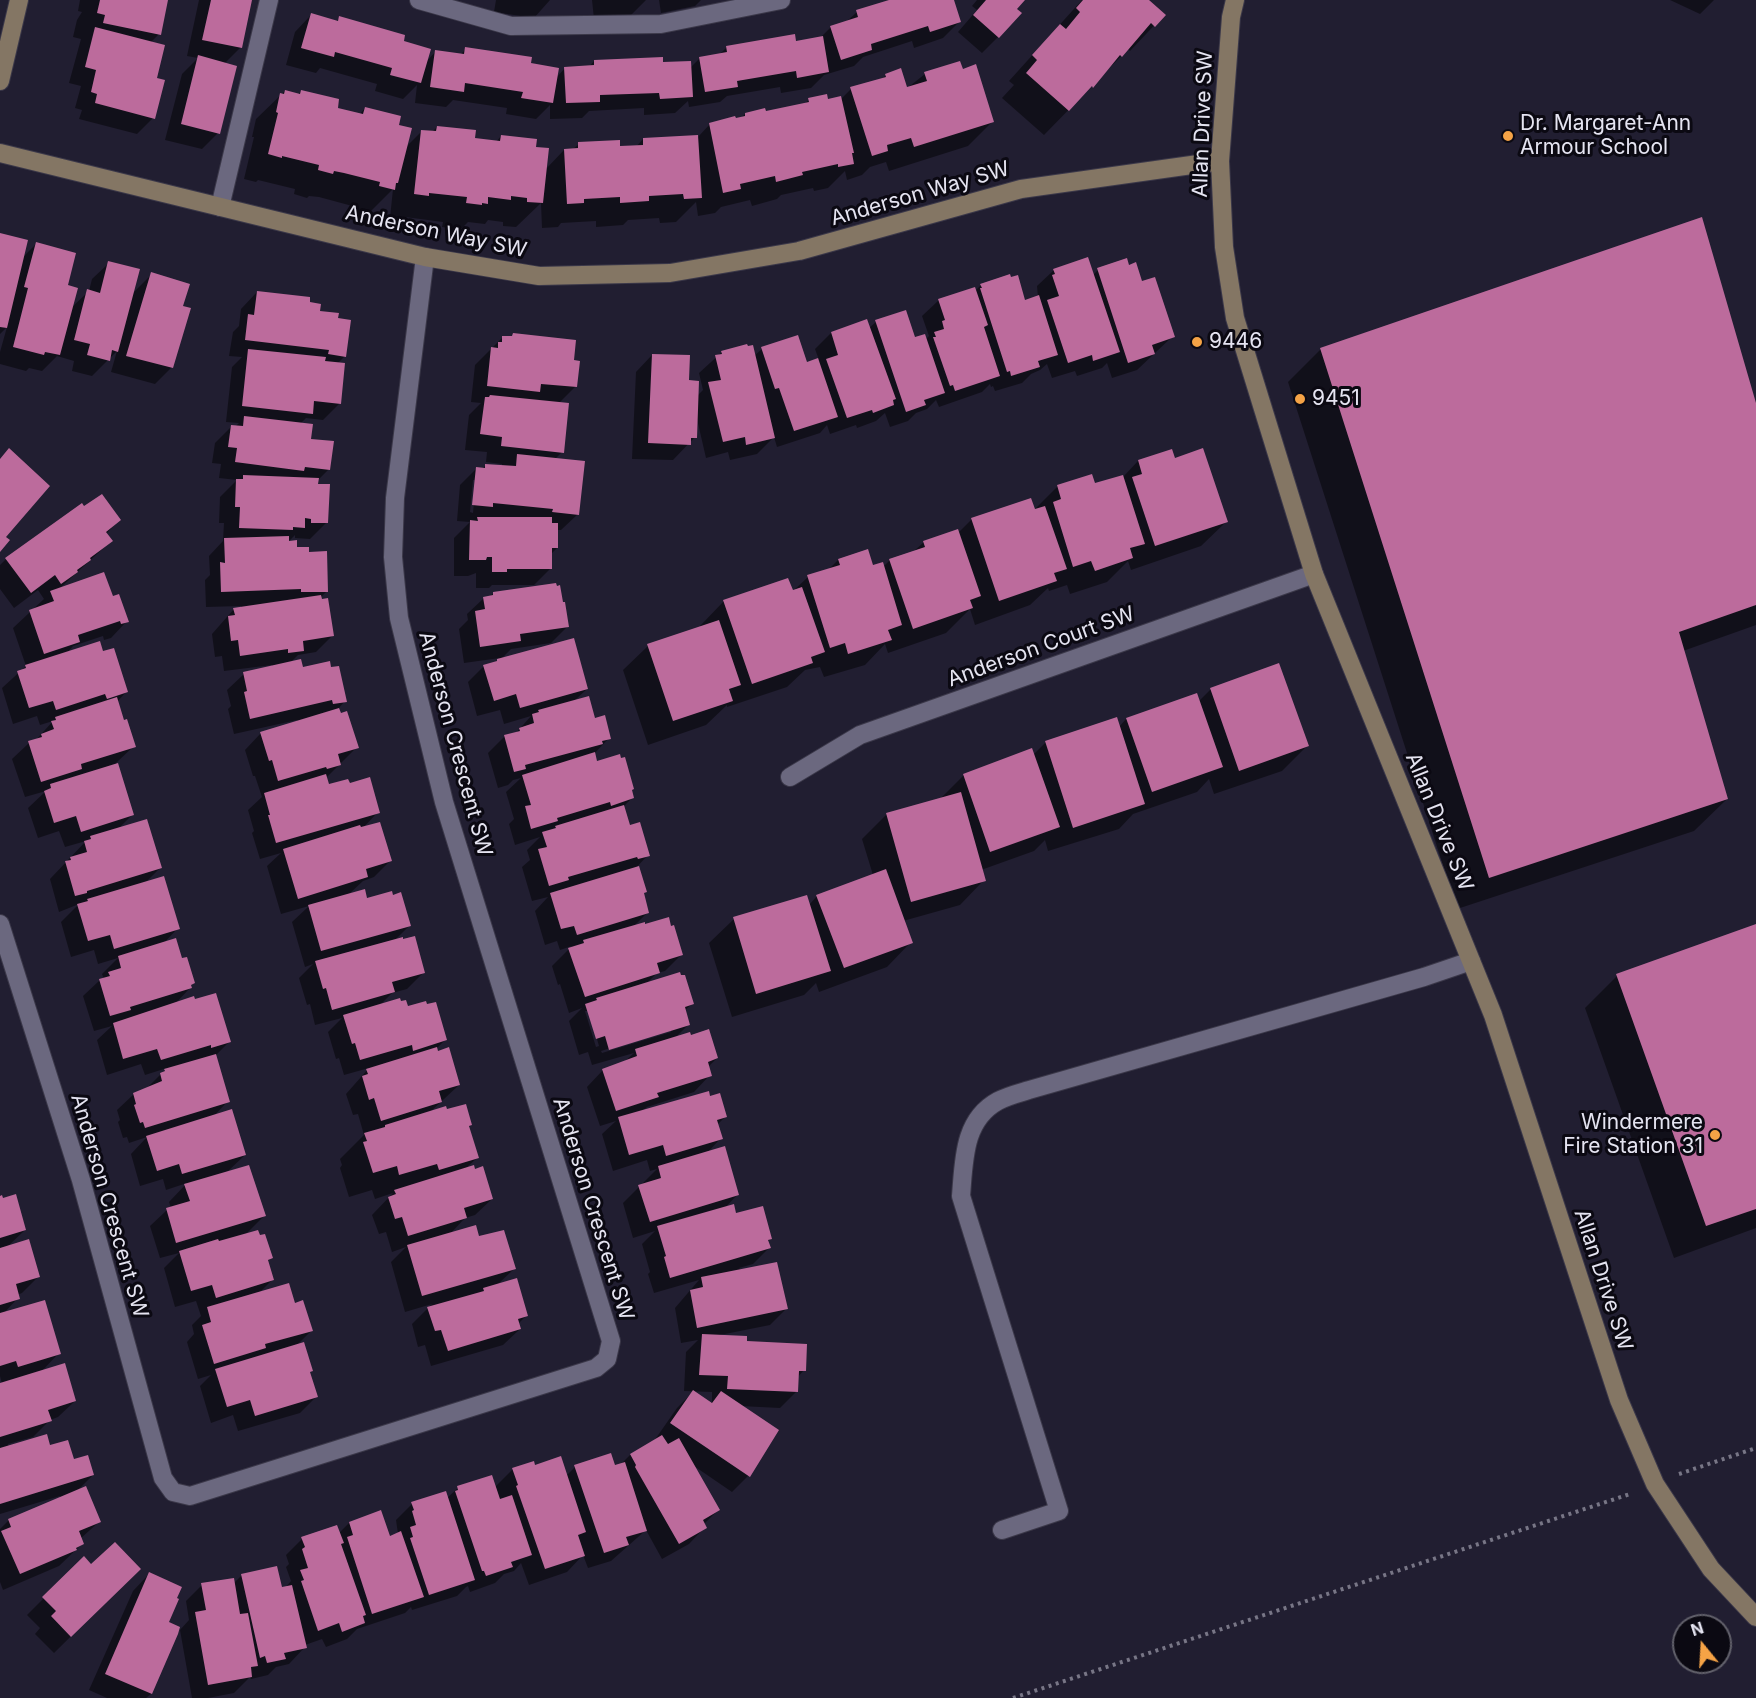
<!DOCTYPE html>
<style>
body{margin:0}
#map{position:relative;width:1756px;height:1698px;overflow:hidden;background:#211e31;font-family:Inter,sans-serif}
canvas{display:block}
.north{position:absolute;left:1672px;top:1614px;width:60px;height:60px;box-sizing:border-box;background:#0b0912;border:2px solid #62616b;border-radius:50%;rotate:342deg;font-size:16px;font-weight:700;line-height:24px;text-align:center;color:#e5e4f1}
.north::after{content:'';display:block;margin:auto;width:21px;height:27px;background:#f5a346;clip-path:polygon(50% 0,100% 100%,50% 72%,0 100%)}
</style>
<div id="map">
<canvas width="1756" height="1698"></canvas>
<div class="north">N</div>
</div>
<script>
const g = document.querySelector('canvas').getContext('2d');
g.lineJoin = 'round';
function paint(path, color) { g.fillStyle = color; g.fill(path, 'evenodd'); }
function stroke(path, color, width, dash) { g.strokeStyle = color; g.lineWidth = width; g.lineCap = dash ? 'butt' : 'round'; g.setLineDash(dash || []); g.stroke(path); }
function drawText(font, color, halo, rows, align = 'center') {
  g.font = font + ' Inter,sans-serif'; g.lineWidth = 6; g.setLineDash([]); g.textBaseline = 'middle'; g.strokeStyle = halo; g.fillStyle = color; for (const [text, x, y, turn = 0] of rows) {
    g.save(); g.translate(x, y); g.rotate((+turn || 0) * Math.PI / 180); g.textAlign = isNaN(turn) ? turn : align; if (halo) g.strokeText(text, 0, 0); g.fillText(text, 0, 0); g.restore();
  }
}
const shadow = new Path2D(`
 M80 0H166L159 34 150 43 155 79 153 118 137 134 79 119 82 110 75 108 81 86 69 83 81 39 73 37 77 20 82 12 78 11Z
 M199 0H251L241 47 224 64 218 133 202 149 165 140 182 74 198 58 187 56Z
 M496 0H550L534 18 494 12Z
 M592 0H646L631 15 594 19Z
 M659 0H701L695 6 661 13Z
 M894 0H952L959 22 943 38 914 48 912 41 863 57 854 66 824 75 811 88 781 93 780 87 727 96 720 102 689 107 688 101 675 113 644 115V108L589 111 582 118 550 119V105L536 119 506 114 507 108 453 100 446 107 415 103 417 85 403 99 375 91 377 84 320 68 316 73 286 65 295 32 311 15 336 22 340 18 402 42 426 62 436 51 460 55 466 49 529 65 556 78 565 68 589 67 594 61 662 64 690 68 700 58 719 55 727 47 795 42 820 38 831 27 846 22 857 12Z
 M977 0H1023L998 37 982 53 958 32 977 10 972 6Z
 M1082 0H1146L1164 15 1130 51 1128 49 1044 135 1002 98 1014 85 1009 81Z
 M1670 0H1714L1700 14Z
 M925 74 993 121 968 146 889 171 886 162 870 167 862 175 847 180 845 171 828 188 814 191 813 188 781 195 777 199 752 206 750 200 721 207 715 213 698 216 696 202 676 222 660 223 659 218 628 220 623 225 596 227V221L561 223 558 227 542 228 541 203 516 227 503 226V222L488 220 485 224 468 222 462 228 456 229 442 227 443 222 405 217 403 220 390 218 393 189 369 213 355 210 356 207 319 197 309 196 307 198 294 194 295 189 258 180 256 182 244 179 254 137H252L256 119 285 91 298 95 301 91 336 109 359 115 365 108 397 126 406 147 422 131 432 132 437 127 473 139 496 142 501 136 535 148 545 170 564 150H572L579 144 618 148 636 147 643 139 698 137 710 124 741 118 745 114 765 113 804 104 809 100 841 99 851 89 881 80 886 75 906 89Z
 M0 235 23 257 36 244 66 286 71 308 89 291 92 279 109 263 132 294 152 274 182 307 172 367 155 384 111 372 117 351 92 376 72 371 74 361 57 356 42 371 29 368 26 371 0 364V352L7 327 0 334Z
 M1128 267 1141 283 1173 336 1137 370 1112 378 1107 363 1102 368 1077 376 1075 371 1052 378 1047 364 1040 370 1031 374 1022 383 995 391 993 386 991 387 990 384 982 392 939 407 936 400 927 409 916 413 908 421 890 427 885 413 876 421 857 428 856 425 830 434 827 425 820 433 777 447 774 437 757 454 730 460 728 452 706 458 697 419 695 437 673 460 632 459 636 372 652 355 687 382 697 396 703 390 699 373 722 352 754 356 762 349 806 364 819 360 815 349 831 333 869 328 876 322 914 339 925 340 929 336 922 316 939 300 975 291 981 285 1024 302 1038 297 1037 286 1054 270 1093 275 1098 270Z
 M257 292 308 304 319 312 345 356 337 364 339 404 323 420 306 418 300 424 329 469 317 481 327 522 310 539 295 538V535L288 542 296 549 308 554 327 591 320 598 332 636 316 652 298 655 290 663 345 701 338 709 357 747 326 778 328 786 378 812 362 829 390 861 374 877 363 881 348 895 366 900 409 926 395 940 423 973 407 989 392 993 379 1006 407 1008 445 1040 436 1049 459 1085 429 1113 471 1125 468 1128 477 1158 465 1169 492 1199 475 1215 465 1218 450 1234 478 1238 514 1269 497 1285 526 1316 518 1324 520 1329 503 1345 431 1366 425 1345 418 1347 412 1324 432 1304 405 1312 391 1262 406 1247 392 1252 386 1232 379 1234 372 1215 393 1193 375 1199 372 1190 349 1197 340 1168 342 1165 340 1159 364 1135 358 1114 353 1115 346 1094 369 1068 344 1075 339 1058 336 1059 328 1032 342 1018 315 1025 310 1004 307 1005 299 978 313 964 305 967 292 922 309 906 281 914 267 866 281 853 260 859 252 833 254 831 248 810 262 797 255 776H253L245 750 261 733 298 722 297 720 234 734 228 709 231 706 227 690 244 674 272 667V665L224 671 222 656 215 657 212 634 234 609 241 608V606L206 607 205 580 210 575 209 556 223 541 224 523H219L220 497 237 480 219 478 221 464 212 463 215 443 231 427H235L239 423 226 422 232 367 242 357 229 356 233 332 239 326 241 309Z
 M503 337 572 361 575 387 558 404 562 452 555 459 578 514 561 530H557V548L551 554 550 569 534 585H492L489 588H476V573L468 576H454V538L470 522 457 521 460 485 476 469H482L486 465 502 467V464L486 462 487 452 465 450 469 415 481 403 471 402 475 365ZM473 480H476L473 513 470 512Z
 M1321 349 1756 408V625L1683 651 1727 799 1694 831 1457 909 1288 382Z
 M1174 460 1226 522 1201 546 1131 570 1128 561 1107 582 1070 594 1067 585 1049 591 1048 588 1030 605 975 625 970 609 946 633 888 653 885 644 865 665 824 677 820 667 805 670 787 687 727 707V705L706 725 648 745 623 670 648 646 700 628V626L724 601 793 591 808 577 828 570 838 560 872 567H883L890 560 913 552 924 542 958 533 972 519 1034 510 1058 486 1094 485 1123 477 1138 461Z
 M84 508 119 520 106 534 111 541 59 589 112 598 127 621 111 638 104 640 103 636 73 646 67 653H103L126 692 117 702 134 746 116 763 132 815 118 829 160 868 145 883 178 928 163 944 190 988 174 1005 229 1042 215 1056 228 1101 213 1117 245 1155 226 1173 264 1216 245 1235 271 1258 267 1262 272 1280 259 1293 294 1305 311 1331 296 1346 312 1371 309 1373 316 1397 300 1413 238 1431 233 1415 211 1423 200 1386 211 1375 198 1379 187 1342 194 1334 192 1325 201 1316 196 1301 175 1307 164 1268 179 1253 160 1258 150 1226 167 1210 171 1208 169 1202 187 1183 166 1190 163 1179 140 1186 131 1154 147 1137 129 1143 127 1137 123 1138 118 1122 120 1120 117 1110 134 1094 144 1091 167 1068 145 1075 141 1064 107 1075 97 1040 112 1026 94 1031 83 996 100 980 104 979 102 974 118 958 98 964 94 950 71 957 61 922 79 904 59 912 50 879 86 841 65 847 59 831 38 838 28 808 46 791 25 797 12 759 29 743 36 740 53 721 40 725 37 716 13 724 2 688 26 666 13 628 44 599 38 590 14 608 0 589V565L6 559Z
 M494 593 567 627 551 643 511 649 501 659 587 689 573 702 594 720 609 738 594 754 596 762 631 791 632 798 623 807 629 827 648 855 634 870 648 912 633 927 681 955 665 971 657 973 646 984 692 1004 684 1011 688 1025 675 1038 717 1058 708 1067 710 1075 694 1092 647 1107 642 1111 709 1098 726 1116 717 1125 721 1138 707 1153 738 1194 724 1209 771 1238 767 1242 769 1248 753 1264 739 1268 787 1308 770 1325 720 1335 746 1342 804 1370 797 1378V1391L780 1408 740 1406 777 1431 748 1476 732 1492 694 1466 718 1510 704 1524 705 1527 689 1544 662 1559 646 1530 611 1561 588 1568 583 1555 567 1572 529 1585 521 1563 514 1571 504 1574 495 1583 470 1592 468 1586 466 1587 457 1596 412 1610 411 1607 405 1613 357 1629 347 1639 326 1647 322 1639 305 1645V1647L289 1664 276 1667 268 1675 251 1679 250 1677 234 1693 208 1698H192L180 1630 189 1620 186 1601 202 1585 233 1584 241 1576 276 1568 281 1588H285L291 1581 286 1567 289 1564 286 1555 302 1539 339 1533 349 1523 389 1538 398 1534 396 1520 412 1504 447 1498 458 1488 495 1487 513 1469 534 1467 566 1476 575 1467H614L620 1465 630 1455 654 1441 677 1408 693 1392 710 1404 712 1402V1392L684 1391 686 1352 698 1340 681 1343 675 1308 699 1280 654 1293 648 1274 650 1272 642 1244 655 1231 633 1238 623 1203 657 1169 650 1171 647 1160 613 1171 602 1134 616 1121 600 1126 587 1087 603 1070 623 1063 634 1053 592 1065 588 1052 579 1055 569 1021 582 1008 569 1013 560 984 558 985 552 966 572 946 560 950 557 941 545 945 535 911 548 897 532 901 522 867 530 860 527 850 540 837 515 845 509 824 514 819 506 792 521 778 513 780 508 785 498 788 488 753 505 736 516 733 531 716 504 724 500 710 477 716 468 682 484 666 494 664 500 658 464 663 459 629 468 620 467 614 484 598 489 597ZM585 1011H589L599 1046 596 1047ZM671 1029V1032L602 1053 601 1051Z
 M1278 665 1307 746 1282 771 1214 794 1209 779 1197 792 1133 814 1119 829 1048 851 1045 840 1034 851 981 870 984 880 960 905 903 921 911 942 887 967 819 992 816 983 804 995 732 1017 709 943 734 919 809 905 817 896 873 875 862 839 887 814 939 800 964 775 1033 755 1046 742 1118 728 1126 719 1196 695 1198 702 1210 690Z
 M1756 926V1228L1674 1258 1585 1008 1617 976Z
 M0 1198 25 1230 7 1247 38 1277 22 1293 17 1295 18 1298 3 1314 59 1353 41 1372 75 1401 58 1417 50 1420 33 1437 8 1444 9 1447H49L73 1461 93 1475 76 1492 100 1521 80 1539 82 1544 59 1566 3 1590 0 1582V1529L9 1520 61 1498 60 1496 0 1514V1384H2L0 1376Z
 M84 1558 91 1566 139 1569 54 1653 35 1634 40 1628 27 1615Z
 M149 1574 167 1623 177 1633 151 1694 146 1698H107L89 1690 133 1591Z`);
const building = new Path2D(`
 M100 0H168L161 35 103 23 105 15 97 13Z
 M211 0H252L242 48 202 40Z
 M889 0H954L961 22 930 32 928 26 871 44 872 50 841 60 830 26 858 17 856 10Z
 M986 0H1025L1017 9 1022 13 999 38 973 15Z
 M1083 0H1149L1166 15 1155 27 1151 23 1122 57 1120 55 1093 88 1092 86 1069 111 1026 73 1037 60 1032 55 1060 24 1066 29 1080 12 1076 8Z
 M311 13 338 21 339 16 405 35 404 41 431 49 421 83 390 75 392 68 335 52 334 57 301 48Z
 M95 27 165 45 157 78 165 80 155 119 95 103 97 94 91 92 96 70 85 67Z
 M795 34 796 41 823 36 829 72 797 78 796 71 737 81 738 87 705 92 699 57 727 52 726 46Z
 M465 47 532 57 531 63 559 68 553 103 521 98 523 92 465 83 464 92 430 87 435 50 464 54Z
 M198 55 237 66 220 134 181 124Z
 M663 57V62L691 61 693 97 660 99 659 93 600 95V102L566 103 564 67 594 65V60Z
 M960 61 963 69 976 64 994 122 914 147 911 138 887 145 888 151 872 156 850 87 886 77 885 74 901 68 907 87 927 81 924 72Z
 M285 90 300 94 301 90 339 99 338 108 363 114 365 107 401 116 399 125 412 128 398 183H396L395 190 379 186 380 182 344 173 334 171 333 174 318 170 319 165 282 156V158L268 154 278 113 276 112 280 93 284 94Z
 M827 94 828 99 841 96 854 153H852L854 164 838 167V164L802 172 803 175 776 182 775 176 740 184 741 189 723 193 709 123 735 116 736 118 745 116V113L765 108 766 111 809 102 808 98Z
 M437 126 476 130 475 138 500 141 501 135 537 139 536 147 549 148 543 203 527 202V198L511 196V200L488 197V204L482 203V205L466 203 467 197 429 193V196L414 194 421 130 436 131Z
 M698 135 702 198 684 199 683 194 649 196V201L620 203V197L584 199V203L567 204 564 149 578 148V142L620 140V146L643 145V138Z
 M1702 217 1756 403V605L1679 632 1728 799 1489 878 1320 348Z
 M0 233 28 240 7 328 0 327Z
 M36 242 76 253 68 285 78 288 60 355 45 352 44 355 13 347 28 288 24 287Z
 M1088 257 1120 352 1093 361 1092 355 1068 363 1047 300 1059 296 1052 275 1055 274 1053 269Z
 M1127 258 1129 265 1136 262 1142 281 1155 277 1175 337 1152 345 1155 354 1128 363 1097 268Z
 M108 261 140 269 118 352 112 350 110 361 87 355 90 344 74 340 87 289 100 293Z
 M151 272 190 284 183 306 191 308 173 368 126 356Z
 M1010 274 1011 277 1018 275 1025 300 1039 295 1058 355 1038 361 1040 367 1011 376 1010 371 1007 372 980 288H982L980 284Z
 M975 287 988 325 984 327 1000 376 955 391 953 385 950 386 933 337H936L934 332 944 329 942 321 945 320 938 299Z
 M257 291 310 297V302L321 304 320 311 339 313 338 318 351 320 346 357 328 354 329 350 245 340 248 314 254 315Z
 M906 310 915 337 925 334 945 393 924 400 926 405 906 412 875 320Z
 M867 319 896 399 893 400 894 405 873 413 872 410 847 418 826 359 838 355 831 332Z
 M513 333 576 340 574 360 580 361 577 387 541 384 540 392 487 386 491 347 498 348V342H502V336H512Z
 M798 335 807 362 818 358 838 417 794 431 779 388 775 389 761 347Z
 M747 344 748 346 753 345 775 438 746 445 745 437 723 442 708 382 721 380 715 355 722 354 721 351Z
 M248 349 326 357 325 361 345 363 341 404 314 401 313 414 242 406Z
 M652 354 690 355 689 380 699 381 697 438H691V445L648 443Z
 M490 395 569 403 564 453 501 446 502 437 480 434 485 397H489Z
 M244 416 313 424 311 439 334 441 330 470 305 467 304 471 235 462 237 448 228 447 231 425 243 426Z
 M9 448 50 486 6 537 10 540 0 552V459Z
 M1203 448 1228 522 1155 546 1132 477 1142 474 1138 460 1172 449 1175 458Z
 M517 454 585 461 579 515 552 512 553 509 493 503V507L472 505 476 467 485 468V464L516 466Z
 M1092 474 1095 483 1123 475 1145 544 1130 548 1133 558 1095 571 1091 561 1073 567 1053 502 1061 499 1057 485Z
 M243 475 319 478 318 484H330L328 523H311V519L305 518V528L293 527V530L239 528 240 507H235L236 479H243Z
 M102 494 121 520 106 532 113 541 90 558 91 560 77 570 78 572 61 584 55 575 31 593 5 558 82 503 84 506Z
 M1031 498 1035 509 1045 506 1067 569 1054 573 1057 581 999 601 971 518Z
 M477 517H552V523H558V548H552V569H507V572H492V557H487L486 560H469L470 520 478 521Z
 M958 529 981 596 970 600 973 608 913 629 889 559 925 547 923 541Z
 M289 536V541L297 540V547H309V552L327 551 328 592H301V589L221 592 220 562 225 563 224 538Z
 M868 549 873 565 883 562 902 625 888 630 892 640 848 654 845 643 830 648 807 575 840 565 838 559Z
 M104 572 113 596 119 594 129 622 121 624 120 621 78 635 80 642 44 654 29 610 54 601 50 591Z
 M788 578 793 590 802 587 825 652 811 657 813 663 752 684 723 600Z
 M556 583 557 586 560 585 563 602H565L569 627 520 634 521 641 480 647 475 611 485 609 483 597 493 595V592Z
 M321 595 322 599 328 598 334 636 303 641 304 651 288 653V649L240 656 238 640 231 641 228 616 235 615 233 608Z
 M719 620 741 685 729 689 733 701 673 721 647 644Z
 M574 638 588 689 520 708 516 694 494 701 483 665 497 661V659Z
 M100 641 103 651 114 648 128 692 107 699 105 694 56 710 53 701 29 708 17 671 26 668 25 665Z
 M301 659 303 667 330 661 331 667 339 666 347 702 333 704 332 700 250 719 244 692 247 691 243 672Z
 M1279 663 1309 746 1239 771 1210 688Z
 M1197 693 1223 767 1152 792 1126 718Z
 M589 696 595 718 605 715 611 739 602 741 603 744 525 765 526 769 514 772 504 735 520 731 519 728 534 723 532 714 539 712 538 710Z
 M117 697 124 720 127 719 136 747 81 764 82 769 41 782 28 741 42 737 41 734 54 729 51 721 56 720 55 717Z
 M339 708 341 713 347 711 359 748 338 754 341 765 327 769 326 767 278 781 272 760 269 761 260 732Z
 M1117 717 1145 804 1073 828 1045 741Z
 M1032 748 1060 827 990 852 963 774Z
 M595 752 597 761 620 754 621 758 625 757 634 789 632 790 634 798 611 806 610 802 557 818 558 821 531 829 525 806 531 805 522 775Z
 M118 763 134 815 81 832 76 816 54 823 44 791 51 788 50 784Z
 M326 774 329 784 348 779 350 783 370 777 380 813 276 843 268 815H270L264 793Z
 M961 792 986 881 911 902 886 813Z
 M624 805 630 825 640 822 650 856 638 859 637 857 568 877 569 880 549 886 538 849 547 847 542 832 556 828 555 826Z
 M147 819 162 868 87 891V893L75 896 65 861 71 860 70 857 87 852 84 841 91 839 90 836Z
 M380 822 392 861 366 869 368 877 298 899 283 849 360 825 361 827Z
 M639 866 647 892 644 893 649 913 577 935 574 926 561 929 550 893Z
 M886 869 913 943 844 968 816 895Z
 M164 876 180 929 114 949 110 935 88 941 77 904 88 901 87 899Z
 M365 889 367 898 392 891 393 895 401 892 411 926 321 951 308 905Z
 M807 895 831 971 756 994 733 917Z
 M669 917 671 926 674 925 683 955 657 963 660 973 585 997 568 948 584 943 583 940 645 922V924Z
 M1756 924V1209L1706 1226 1616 974Z
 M415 936 425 973 392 982 395 992 332 1010 326 988 323 989 315 961 403 937V939Z
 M176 938 182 958 187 957 195 983 191 985 192 988 130 1007 131 1010 110 1016 99 979 110 976 108 972 121 968 118 956Z
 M680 972 681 975H685L694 1004 685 1007 690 1025 609 1050 605 1036 596 1039 585 1004 597 1000 596 998Z
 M216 993 231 1042 211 1048V1045L161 1060 157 1049 123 1059 113 1023 194 996 195 999Z
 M400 998 401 1001 406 1000 408 1006 426 1001 427 1004 436 1002 447 1040 413 1051 412 1045 360 1060 355 1043 352 1044 343 1015Z
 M709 1029 718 1058 708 1062 712 1076 657 1093 659 1097 616 1111 602 1069 637 1056 635 1049 690 1032 691 1035Z
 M437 1047 438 1051 449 1047 460 1085 439 1091 442 1102 381 1121 374 1098 369 1100 362 1076 368 1074 366 1069Z
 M216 1054 230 1102 145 1128 143 1122 140 1123 134 1105 136 1104 133 1093 162 1081 160 1073 165 1071 164 1069Z
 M709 1091 710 1096 720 1093 727 1117 717 1120 723 1139 666 1156 663 1145 629 1155 618 1117Z
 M466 1104 472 1125 469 1126 479 1158 439 1170 437 1164 399 1175 397 1166 373 1173 363 1142 367 1141 364 1133 385 1127V1125L446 1106 447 1109Z
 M232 1109 246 1155 182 1174 179 1164 157 1171 146 1136Z
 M725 1146 739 1195 650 1222 638 1185 661 1178 658 1166Z
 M249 1165 266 1216 176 1243 166 1208 190 1201 184 1184Z
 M474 1165 475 1169 483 1166 493 1199 464 1208 467 1218 408 1236 402 1217 395 1219 388 1197 396 1194 394 1190Z
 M16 1194 26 1230 0 1238V1196L2 1195 3 1198Z
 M734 1204 736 1213 763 1206 772 1239 768 1240 771 1248 670 1278 664 1257 666 1256 657 1226Z
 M476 1225 479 1236 504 1230 516 1269 422 1296 407 1245Z
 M258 1230 260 1235 265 1234 273 1258 268 1260 274 1280 216 1298 212 1285 191 1291 179 1251 218 1239 219 1241Z
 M29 1239 40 1277 16 1284 20 1299 0 1305V1248Z
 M777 1262 788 1309 697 1328 690 1290 703 1287 701 1277Z
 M517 1278 528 1316 518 1319 521 1329 448 1351 441 1330 435 1331 427 1307 484 1291 483 1288Z
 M289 1283 295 1303 303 1300 313 1331 265 1344 266 1348 214 1364 202 1325 211 1322 207 1307Z
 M45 1300 61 1354 18 1367 16 1361 0 1366V1313Z
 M702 1334 747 1336V1341L807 1344 806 1371H799L798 1392 727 1389 728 1376 699 1375Z
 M304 1342 313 1371 310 1372 318 1397 255 1416 250 1400 227 1407 215 1369Z
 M65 1363 76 1401 48 1410 52 1421 0 1437V1383Z
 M693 1390 712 1403 721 1391 779 1430 750 1477 670 1423Z
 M47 1434 50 1445 68 1440 74 1459 88 1455 94 1475 0 1504V1448Z
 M662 1435 668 1444 679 1438 720 1510 703 1520 707 1528 679 1544 635 1467 636 1465 630 1454Z
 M611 1453 615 1465 625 1462 647 1531 626 1537 629 1545 604 1553 574 1465Z
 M561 1456 586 1532 578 1535 585 1556 545 1569 516 1486 518 1485 512 1468 534 1461 535 1465Z
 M492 1475 500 1499 512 1495 532 1555 511 1562 513 1567 486 1576 484 1571H482L455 1491 458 1490 457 1486Z
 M86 1486 101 1522 79 1531 84 1544 76 1548 77 1550 20 1574 1 1531 11 1527 8 1519Z
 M446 1491 475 1580 429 1595 410 1538 413 1537 410 1527 416 1525 412 1511 414 1510 411 1502Z
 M381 1510 390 1536 401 1531 424 1597 372 1614 347 1537 353 1535 349 1522Z
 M337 1525 344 1543 341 1544 366 1615 363 1616 365 1623 342 1632 339 1623 318 1631 301 1581 304 1580 300 1570 308 1568 302 1549 305 1547 301 1537Z
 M115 1542 141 1569 71 1637 51 1616 56 1611 42 1597 84 1556 91 1564Z
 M277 1566 282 1587 292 1585 307 1648 284 1653 286 1659 267 1663 265 1656 260 1658 241 1574Z
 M149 1572 182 1587 177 1598 179 1599 169 1622 180 1627 178 1634 152 1694 105 1674Z
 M234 1578 240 1614 248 1613 258 1666 251 1667 252 1677 208 1685 195 1612 206 1610 201 1583Z`);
const path = new Path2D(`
 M1679 1474 1756 1448
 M1013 1698 1630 1494`);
const lane = new Path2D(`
 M419 0 511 26 661 24 781 0
 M220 207 269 0
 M1002 1530 1059 1511 961 1196C964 1161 963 1120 998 1101 1007 1096 1019 1093 1029 1090L1424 977 1471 961`);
const street = new Path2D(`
 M790 777 860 735 1314 574
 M0 924 81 1180 163 1478 173 1492 190 1496 596 1368 607 1359 611 1341 444 802 399 618 393 557 395 498 425 257`);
const secondary = new Path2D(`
 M1235 0 1231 17 1220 161 1224 247 1235 318 1314 574 1493 1015 1619 1400 1655 1484 1711 1569 1756 1617
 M0 81 19 0
 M0 153 425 257 539 276 670 273 799 251 1021 189 1220 161`);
const markers = [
 [1508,136,6,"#f5a346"],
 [1197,342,6,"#f5a346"],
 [1300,399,6,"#f5a346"],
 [1715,1135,6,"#f5a346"]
];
const streetNames = [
 ["Allan Drive SW",1203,124,-88],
 ["Anderson Way SW",920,194,-16],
 ["Anderson Way SW",436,232,12],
 ["Anderson Court SW",1041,647,-20],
 ["Anderson Crescent SW",455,744,75],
 ["Allan Drive SW",1439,822,68],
 ["Anderson Crescent SW",109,1206,74],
 ["Anderson Crescent SW",593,1209,73],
 ["Allan Drive SW",1603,1280,72]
];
const poiNames = [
 ["Dr. Margaret-Ann",1520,124],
 ["Armour School",1520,148],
 ["9446",1209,342],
 ["9451",1312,399],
 ["Windermere",1703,1123,"right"],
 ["Fire Station 31",1703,1147,"right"]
];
paint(shadow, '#0007');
paint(building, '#bc6b9c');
stroke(lane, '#3b3849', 20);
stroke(street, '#3b3849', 20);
stroke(secondary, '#3b3849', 20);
stroke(path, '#787686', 4, [3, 4.5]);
stroke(lane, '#6b687f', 18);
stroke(street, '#6b687f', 18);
stroke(secondary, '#847664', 18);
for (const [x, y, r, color] of markers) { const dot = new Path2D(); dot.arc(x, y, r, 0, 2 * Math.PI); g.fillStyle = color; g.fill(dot); stroke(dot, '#0b0912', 2); }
drawText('21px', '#e5e4f1', '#0b0912', streetNames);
drawText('21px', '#e5e4f1', '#0b0912', poiNames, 'left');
</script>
